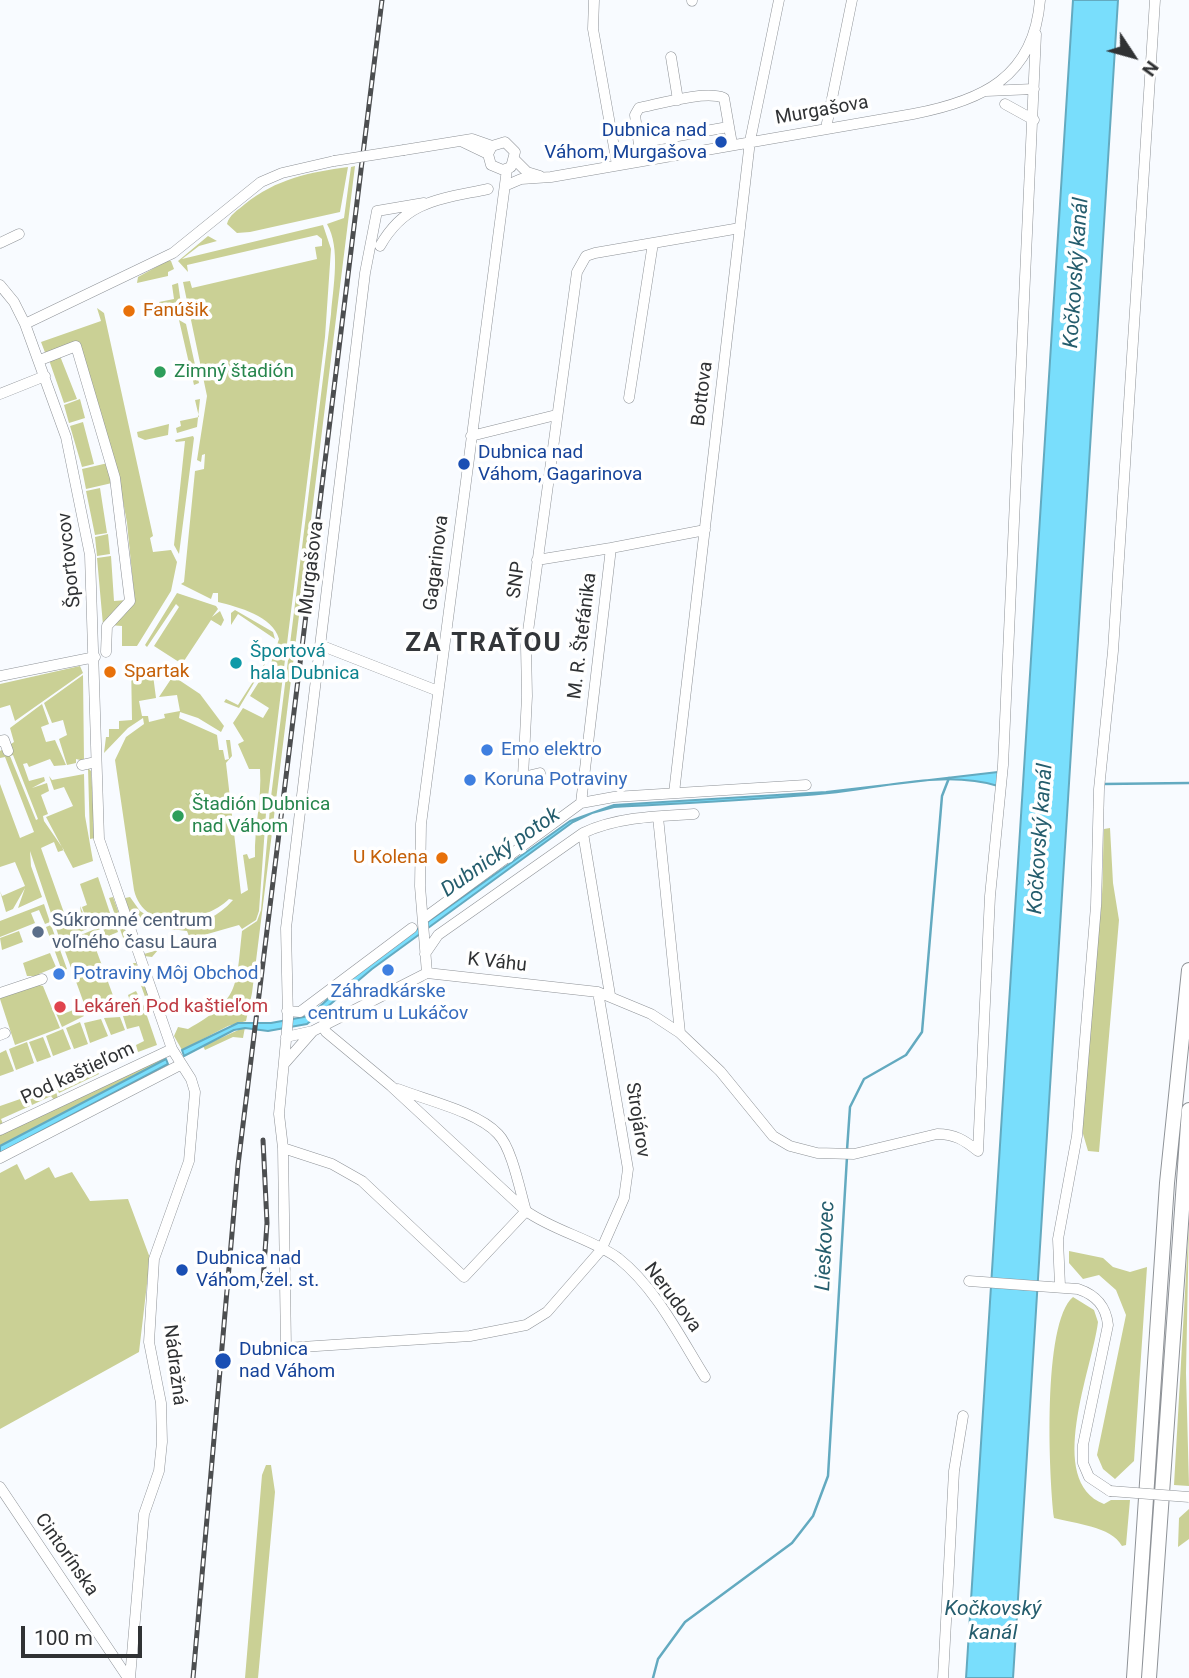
<!DOCTYPE html>
<meta charset="utf-8">
<style>
body{margin:0}
#map{position:relative;width:1189px;height:1678px;overflow:hidden;background:#f8fbff;font-family:Roboto,sans-serif}
canvas{display:block}
.north{position:absolute;left:1098px;top:21px;width:70px;height:70px;-webkit-text-stroke:5px #fff;paint-order:stroke;rotate:126deg;font-size:19px;font-weight:700;line-height:28px;text-align:center;color:#303234}
.north::after{content:'';display:block;margin:auto;width:24px;height:32px;background:#303234;clip-path:polygon(50% 0,100% 100%,50% 72%,0 100%)}
.scale{position:absolute;left:21px;top:1626px;width:121px;height:32px;box-sizing:border-box;border:4px solid #303234;border-top:0;padding-left:9px;font-size:21px;line-height:24px;white-space:nowrap;color:#303234;-webkit-text-stroke:5px #fff;paint-order:stroke}
</style>
<div id="map">
<canvas width="1189" height="1678"></canvas>
<div class="north">N</div>
<div class="scale">100 m</div>
</div>
<script>
const g = document.querySelector('canvas').getContext('2d');
g.lineJoin = 'round';
function paint(path, color) { g.fillStyle = color; g.fill(path, 'evenodd'); }
function stroke(path, color, width, dash) { g.strokeStyle = color; g.lineWidth = width; g.lineCap = dash ? 'butt' : 'round'; g.setLineDash(dash || []); g.stroke(path); }
function drawText(font, color, halo, rows, align = 'center') {
  g.font = font + ' Roboto,sans-serif'; g.lineWidth = 7; g.setLineDash([]); g.textBaseline = 'middle'; g.strokeStyle = halo; g.fillStyle = color; for (const [text, x, y, turn = 0] of rows) {
    g.save(); g.translate(x, y); g.rotate((+turn || 0) * Math.PI / 180); g.textAlign = isNaN(turn) ? turn : align; if (halo) g.strokeText(text, 0, 0); g.fillText(text, 0, 0); g.restore();
  }
}
const green = new Path2D(`
 M355 166 252 993 246 1021 228 1026 182 1050 174 1036 178 1027 188 1029C240 1000 236 987 242 931L257 921 261 910 271 797 331 314C333 287 341 248 327 224L344 218 351 167Z
 M348 167 340 212 250 232 237 233 227 224C229 215 238 210 245 204 276 179 310 172 348 167Z
 M323 225 331 249 325 337 266 813 259 911 256 920 242 929 239 925 190 939 187 931 162 928 159 927 161 923C188 929 214 922 233 900L229 899C204 923 144 934 134 890L115 760 126 737 144 724 143 718 128 728 104 753 106 737H109V729H119V721L132 720 131 663 153 675 156 698 139 701 142 716H148L149 722 165 718 164 714 180 711 177 695 159 697 173 676 200 694 224 726 221 732 198 718 180 712 179 718 217 735 219 750H223L225 760 229 759 226 740H230L232 756 226 763 241 894 248 890 243 855 247 854 249 859 255 857C254 828 262 800 260 769H249L238 744 244 741 233 723 243 708 263 718 269 708 250 696 271 663 279 639C273 616 238 607 218 602V593H213L211 599 181 584 184 582 195 471 204 469 205 454 202 455 201 462 197 460 207 396 183 282 190 281 192 288 317 259 315 247 322 246V239L317 235 187 265 188 272 178 261 208 236 217 241 199 246 182 259Z
 M167 261H171L174 269 168 272V276L137 283 138 277Z
 M178 283 181 304 161 310 159 302 174 299 172 285Z
 M97 308 104 313 153 536 150 538 153 552 171 550 177 562 171 591 137 646H122V626L109 625 135 603 127 523 117 468 80 347 46 355 41 342 101 321Z
 M179 320 186 324 199 383 194 385Z
 M60 356 77 399 64 403 49 360Z
 M80 399 85 418 69 423 64 405Z
 M200 399 197 427 177 433 176 428 181 426 180 421 199 417 195 400Z
 M83 422 94 464 82 467 70 426Z
 M169 424 168 435 145 440 138 437 137 432Z
 M193 436 194 438 179 554 174 545 185 441 176 442 175 440Z
 M108 463 112 483 86 489 82 469Z
 M100 488 107 533 95 535 86 491Z
 M108 534 110 554 97 556 95 537Z
 M111 556 114 601 127 600 103 625 97 558Z
 M177 593 216 606 218 609 212 617 220 611 224 620 221 626 211 620 182 664 154 646 179 607 176 604 147 647 145 645Z
 M235 610 273 632 275 639 238 614 231 625V613Z
 M274 649 239 708 224 702 226 699 238 705Z
 M80 666 83 673 15 721 10 705 0 708V684Z
 M83 675 84 761 76 759V763L67 765 59 739 67 735 63 720 52 723 44 703Z
 M42 704 49 724 41 727 46 742 55 740 66 765 54 766 50 759 29 767 27 763 23 764 29 781 44 777 45 781 32 788 47 783 49 791 41 795 48 814 43 816 44 821 64 850 58 852 54 842 41 848 68 924 82 919 80 906 87 922 82 907 87 905 80 884 98 877 112 919 60 940 30 851 31 866 42 897 18 908 25 888 13 909 6 912 0 891 2 896 25 886 15 862 0 867V784L20 838 34 832 5 757 0 758V751L14 742 10 728ZM13 755 38 819 36 820 10 756Z
 M88 768 91 771 95 838 90 839Z
 M84 774 85 816 93 861 73 868 46 817 73 806 64 787 54 790 49 776 52 780Z
 M1110 828 1113 883 1119 920 1099 1152 1088 1151 1081 1127 1095 936C1105 916 1102 855 1104 829Z
 M113 897 130 944 126 946 109 898Z
 M130 897 140 911 157 922 155 926 136 915 131 917 144 954 158 950 152 957 144 956 125 898Z
 M44 904 50 922 45 924 39 910 31 913 35 923 0 937V921Z
 M114 921 118 932 106 937 103 928 90 933 118 1009 131 1004 128 995 136 991 146 1010 91 1015 86 1009 62 943Z
 M51 925 67 969 62 971 46 927Z
 M19 931 23 942 2 950 0 938Z
 M50 953 56 967 39 974 40 976H27L23 963Z
 M133 963H136L155 1007 149 1008Z
 M39 985 43 986 60 1028 15 1045 0 999 2 995Z
 M79 1003 84 1016 62 1027 55 1011 60 1015 76 1009 74 1004Z
 M146 1013 157 1045 138 1052 136 1045 144 1041 139 1026 127 1029 123 1016Z
 M120 1017 125 1030 111 1035 104 1018Z
 M101 1019 108 1036 90 1043 84 1023Z
 M80 1022 88 1044 74 1049 66 1028Z
 M245 1027 243 1038 233 1037 205 1050 203 1046Z
 M63 1029 71 1049 53 1056 46 1036Z
 M43 1037 51 1057 37 1062 29 1042Z
 M27 1042 34 1063 16 1070 9 1049Z
 M6 1050 14 1071 0 1076V1053Z
 M165 1056 166 1059 0 1146V1134Z
 M97 1071 99 1074 59 1093 56 1086Z
 M54 1086 58 1098 54 1100 51 1096 32 1105 29 1096Z
 M26 1097 30 1106 1 1119 3 1124 0 1126V1106Z
 M17 1164 25 1180 49 1167 55 1178 72 1172 90 1201 128 1199 150 1258 139 1352 0 1429V1173Z
 M1189 1222 1186 1373 1189 1486 1174 1485Z
 M1069 1251 1103 1258 1113 1267 1130 1272 1147 1267 1134 1461 1115 1479 1103 1469 1097 1455 1126 1315 1116 1290 1099 1275 1083 1279 1069 1263Z
 M1073 1297 1094 1310 1098 1322C1092 1370 1045 1481 1104 1504L1111 1500H1130L1126 1545 1122 1546C1111 1526 1075 1524 1054 1518 1049 1477 1042 1323 1073 1297Z
 M266 1465H271L275 1492 258 1678H245L262 1475Z
 M1189 1509V1539L1178 1547 1179 1518Z`);
const water = new Path2D(`
 M1073 0H1118L1013 1678H966Z
 M998 772V786C946 770 884 787 829 793 758 800 686 803 614 807L592 813 573 822 372 969 307 1024 268 1031 245 1028 234 1030 184 1056 182 1050 238 1023H271L309 1016 364 967 570 821 614 805 826 792Z
 M166 1059 168 1064 0 1153V1146Z`);
const stream = new Path2D(`
 M1103 784 1189 783
 M847 1150 850 1107 864 1079 906 1055 922 1032 942 796 949 778
 M653 1678 658 1659 685 1622 792 1543 813 1516 828 1476 847 1157`);
const minor = new Path2D(`
 M594 0 593 29 617 164
 M692 1V0
 M671 57 678 100
 M986 91 1034 89
 M1005 104 1034 120
 M826 128 852 0
 M463 142 488 154
 M639 143 728 127
 M404 150 472 139 492 146 505 142 515 152 511 167 503 170 491 165 488 154 492 146
 M515 160 527 172 540 176
 M641 160 635 115 639 108C659 104 705 90 724 98L732 144
 M507 185 521 179 551 177 913 114C981 101 1034 78 1040 0
 M424 203 377 211 365 273 286 928 288 1019 279 1114 283 1148 286 1348 470 1336 526 1325 547 1312 601 1250 624 1198 628 1169 598 992
 M0 243 19 234
 M380 246C406 200 441 199 488 189
 M0 285 14 302 25 324
 M40 360 76 346 115 478 130 601 107 626 106 652
 M0 394 45 376
 M629 398 653 243
 M471 436 556 415
 M611 548 705 530
 M537 560 611 548 581 803
 M320 645 438 691
 M0 676 95 657
 M0 741 4 740 8 751
 M82 765 96 762
 M540 773 523 777 527 696 526 646 577 272 586 256 595 253 740 228
 M674 793 750 141 779 0
 M658 817 680 1033
 M583 833 610 995
 M423 919 581 803 614 797 806 785
 M425 954 438 935 583 833C617 817 657 816 694 814
 M427 973 420 886 421 824 507 169
 M0 993 42 979
 M287 1011 300 1012 412 928
 M323 1026 326 1032 391 1086 526 1211C554 1231 592 1239 618 1258 656 1288 680 1337 705 1377
 M0 1035 5 1033
 M286 1037 313 1031 427 973 598 992 651 1014 680 1033 720 1071 773 1136 790 1146 817 1153 854 1154 937 1134C955 1134 964 1140 978 1151
 M284 1064 313 1031
 M0 1130 172 1049
 M283 1148 332 1164 362 1181 464 1277 526 1211C520 1191 512 1148 498 1134 478 1112 426 1100 398 1089
 M978 1151 990 896 1003 765 1036 34
 M0 1158 180 1065
 M969 1281 1078 1289C1096 1295 1106 1306 1108 1325L1083 1445V1463L1089 1477 1110 1491
 M1060 1286 1058 1239 1077 1136 1096 906 1099 789 1113 651 1155 0
 M0 1487 128 1678
 M130 1678 144 1514 159 1471 162 1442 161 1403 149 1342 154 1259 189 1161 195 1092 191 1079 172 1049 99 839 90 555 66 437 25 324 173 253 261 182 282 173 334 161
 M943 1678 954 1471 963 1416`);
const highway = new Path2D(`
 M1134 1678 1167 1183 1189 970
 M1149 1678 1189 1110`);
const rail = new Path2D(`
 M263 1281 267 1223 263 1140
 M193 1678 238 1165 382 0`);
const minorBridge = new Path2D(`
 M334 161 404 150
 M1110 1491 1189 1497`);
const markers = [
 [721,142,7,"#1a4fb4"],
 [129,311,7,"#e8710a"],
 [160,372,7,"#2e9e5b"],
 [464,464,7,"#1a4fb4"],
 [236,663,7,"#0f9aa8"],
 [110,672,7,"#e8710a"],
 [487,750,7,"#3f7fe0"],
 [470,780,7,"#3f7fe0"],
 [178,816,7,"#2e9e5b"],
 [442,858,7,"#e8710a"],
 [38,932,7,"#5c6f8a"],
 [388,970,7,"#3f7fe0"],
 [59,974,7,"#3f7fe0"],
 [60,1007,7,"#e0444e"],
 [182,1270,7,"#1a4fb4"],
 [223,1361,9,"#1a4fb4"]
];
const streetNames = [
 ["Murgašova",822,111,-10],
 ["Bottova",703,394,-83],
 ["Športovcov",70,560,-96],
 ["Gagarinova",437,563,-83],
 ["Murgašova",312,568,-83],
 ["SNP",517,580,-82],
 ["M. R. Štefánika",583,636,-83],
 ["K Váhu",497,963,6],
 ["Pod kaštieľom",78,1074,-25],
 ["Strojárov",637,1120,81],
 ["Nerudova",672,1298,53],
 ["Nádražná",174,1365,83],
 ["Cintorínska",66,1555,55]
];
const transitNames = [
 ["Dubnica nad",707,131,"right"],
 ["Váhom, Murgašova",707,153,"right"],
 ["Dubnica nad",478,453],
 ["Váhom, Gagarinova",478,475],
 ["Dubnica nad",196,1259],
 ["Váhom, žel. st.",196,1281],
 ["Dubnica",239,1350],
 ["nad Váhom",239,1372]
];
const foodNames = [
 ["Fanúšik",143,311],
 ["Spartak",124,672],
 ["U Kolena",428,858,"right"]
];
const leisureNames = [
 ["Zimný štadión",174,372],
 ["Štadión Dubnica",192,805],
 ["nad Váhom",192,827]
];
const cultureNames = [
 ["Športová",250,652],
 ["hala Dubnica",250,674]
];
const shopNames = [
 ["Emo elektro",501,750],
 ["Koruna Potraviny",484,780],
 ["Potraviny Môj Obchod",73,974],
 ["Záhradkárske",388,992,"center"],
 ["centrum u Lukáčov",388,1014,"center"]
];
const serviceNames = [
 ["Súkromné centrum",52,921],
 ["voľného času Laura",52,943]
];
const healthNames = [
 ["Lekáreň Pod kaštieľom",74,1007]
];
const waterNames = [
 ["Kočkovský kanál",1077,273,-86],
 ["Kočkovský kanál",1041,839,-86],
 ["Dubnický potok",501,853,-35],
 ["Lieskovec",826,1246,-87],
 ["Kočkovský",993,1610],
 ["kanál",993,1634]
];
const districtNames = [
 ["ZA TRAŤOU",484,644]
];
paint(green, '#cad095');
paint(water, '#79defc');
stroke(water, '#63aac0', 2);
stroke(stream, '#63aac0', 2.5);
stroke(minor, '#8e9297', 11);
stroke(highway, '#8e9297', 16);
stroke(minor, '#fff', 10);
stroke(highway, '#fff', 14);
stroke(rail, '#4c4e50', 5);
stroke(rail, '#fff', 2.5, [8]);
stroke(minorBridge, '#8e9297', 11, []);
stroke(minorBridge, '#fff', 10);
for (const [x, y, r, color] of markers) { const dot = new Path2D(); dot.arc(x, y, r, 0, 2 * Math.PI); g.fillStyle = color; g.fill(dot); stroke(dot, '#fff', 2.5); }
drawText('19px', '#303234', '#fff', streetNames);
drawText('19px', '#164399', '#fff', transitNames, 'left');
drawText('19px', '#c56008', '#fff', foodNames, 'left');
drawText('19px', '#27864d', '#fff', leisureNames, 'left');
drawText('19px', '#0d838f', '#fff', cultureNames, 'left');
drawText('19px', '#366cbe', '#fff', shopNames, 'left');
drawText('19px', '#4e5e75', '#fff', serviceNames, 'left');
drawText('19px', '#be3a42', '#fff', healthNames, 'left');
drawText('italic 21px', '#255d6d', '#fff', waterNames);
g.letterSpacing = '2px';
drawText('bold 26px', '#33363a', '#fff', districtNames);
g.letterSpacing = '0px';
</script>
